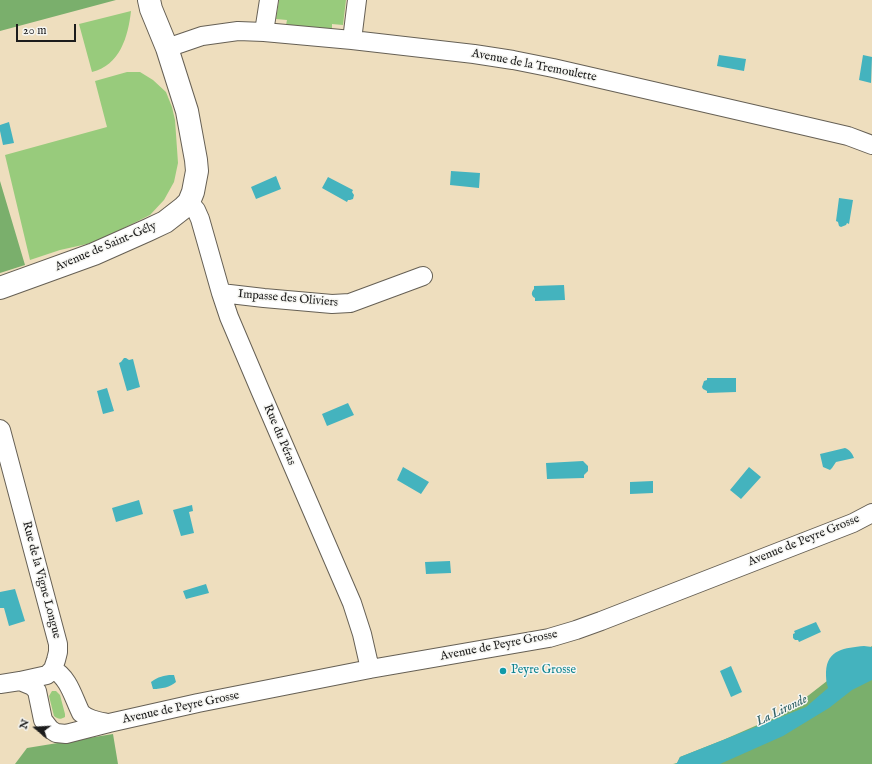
<!DOCTYPE html>
<meta charset="utf-8">
<style>
body{margin:0}
#map{position:relative;width:872px;height:764px;overflow:hidden;background:#eedebe;font-family:"IM FELL English",serif}
canvas{display:block}
.north{position:absolute;left:16px;top:708px;width:40px;height:40px;-webkit-text-stroke:3px #f6f6f2;paint-order:stroke;rotate:288deg;font-size:11px;font-weight:700;line-height:16px;text-align:center;color:#1c1c1c}
.north::after{content:'';display:block;margin:auto;width:14px;height:18px;background:#1c1c1c;clip-path:polygon(50% 0,100% 100%,50% 72%,0 100%)}
.scale{position:absolute;left:16px;top:24px;width:60px;height:18px;box-sizing:border-box;border:2px solid #1c1c1c;border-top:0;padding-left:5px;font-size:12px;line-height:14px;white-space:nowrap;color:#1c1c1c;-webkit-text-stroke:3px #f6f6f2;paint-order:stroke}
</style>
<div id="map">
<canvas width="872" height="764"></canvas>
<div class="north">N</div>
<div class="scale">20 m</div>
</div>
<script>
const g = document.querySelector('canvas').getContext('2d');
g.lineJoin = 'round';
function paint(path, color) { g.fillStyle = color; g.fill(path, 'evenodd'); }
function stroke(path, color, width, dash) { g.strokeStyle = color; g.lineWidth = width; g.lineCap = dash ? 'butt' : 'round'; g.setLineDash(dash || []); g.stroke(path); }
function drawText(font, color, halo, rows, align = 'center') {
  g.font = font + ' "IM FELL English",serif'; g.lineWidth = 3; g.setLineDash([]); g.textBaseline = 'middle'; g.strokeStyle = halo; g.fillStyle = color; for (const [text, x, y, turn = 0] of rows) {
    g.save(); g.translate(x, y); g.rotate((+turn || 0) * Math.PI / 180); g.textAlign = isNaN(turn) ? turn : align; if (halo) g.strokeText(text, 0, 0); g.fillText(text, 0, 0); g.restore();
  }
}
const green = new Path2D(`
 M279 0H346L343 25 332 24V29L286 25 287 20 276 19Z
 M131 11C128 37 120 65 92 72L79 24Z
 M127 72H140L153 80 166 92 172 107 175 120 178 163 174 182 164 200 150 215 96 242 60 250 30 260 5 155 107 127 95 81Z
 M52 691H56L60 695 65 714V717C60 720 58 719 54 716L49 696Z`);
const forest = new Path2D(`
 M0 0H116L0 31Z
 M0 181 25 265 0 273Z
 M872 646V764H673L677 763 680 757 723 740 755 726 791 709Z
 M113 734 118 764H15L27 748Z`);
const water = new Path2D(`
 M719 55 746 59 744 71 717 66Z
 M863 55 872 57 871 83 859 80Z
 M9 122 14 143 3 145 0 131V125Z
 M451 171 480 173 479 188 450 185Z
 M276 176 281 189 256 199 251 187Z
 M328 177 353 190 352 192 354 195 353 199 350 200H348L347 202 322 188Z
 M839 198 853 200 849 224 847 223 846 225 841 227 839 226 838 222 836 221Z
 M564 285 565 300 535 301V298C531 296 531 292 534 289V286Z
 M124 358H126L129 360 133 359 140 387 127 391 119 363 121 362Z
 M707 378H736V392L707 393V391L703 389 702 387 704 381 707 380Z
 M107 388 114 411 103 414 97 391Z
 M348 403 354 415 327 426 322 414Z
 M845 448C850 450 852 453 854 458L836 462 832 468 830 470 823 467 820 454Z
 M583 461 588 466V471L584 475V478L547 479 546 463Z
 M403 467 429 482 421 494 397 480Z
 M749 467 761 477 741 499 730 490Z
 M653 481V493L630 494V482Z
 M139 500 143 514 116 522 112 508Z
 M192 505 193 511 189 512 194 533 181 536 173 510Z
 M450 561 451 573 426 574 425 562Z
 M206 584 209 593 186 599 183 591Z
 M15 589 25 621 9 626 4 608H0V592Z
 M816 622 821 632 799 642 798 640H795L793 638V634L795 633 794 631Z
 M864 646 872 647V680L852 690 829 708 783 736 720 764H675L677 763 680 757 723 740 806 707 828 688C826 682 826 678 826 672 827 649 845 648 864 646Z
 M731 666 742 692 731 697 720 671Z
 M172 675H174L176 682C170 687 162 689 153 689L151 682C158 677 164 675 172 675Z`);
const street = new Path2D(`
 M264 32 269 0
 M352 40 357 0
 M167 48 202 36 238 31 264 32 352 40 474 54 513 60 553 68 805 126 848 136 872 145
 M189 202 196 210 200 219 221 293 229 317 260 390 352 603 362 634 370 669
 M221 293 264 298 332 304 350 303 423 276
 M0 429 1 430 9 460 58 644V652L56 660 53 669 47 675 20 681 0 684
 M53 669C69 678 73 697 81 713 89 720 98 721 108 723
 M20 681 32 686 37 691 43 720 50 729 56 733 66 734 109 723 198 703 370 669 549 638 576 630 601 621 853 523 872 513`);
const secondary = new Path2D(`
 M0 288 94 254 148 230 165 222 183 208 189 202 193 192 197 171 196 160 187 111 167 48 151 9 149 0`);
const markers = [
 [503,671,4,"#0f9aa8"]
];
const streetNames = [
 ["Avenue de la Tremoulette",534,66,11],
 ["Avenue de Saint-Gély",106,247,-23],
 ["Impasse des Oliviers",288,299,5],
 ["Rue du Péras",279,435,67],
 ["Avenue de Peyre Grosse",804,541,-22],
 ["Rue de la Vigne Longue",41,580,75],
 ["Avenue de Peyre Grosse",499,646,-11],
 ["Avenue de Peyre Grosse",181,708,-12]
];
const cultureNames = [
 ["Peyre Grosse",511,671]
];
const waterNames = [
 ["La Lironde",782,711,-26]
];
paint(green, '#98cb7c');
paint(forest, '#7aaf6c');
paint(water, '#44b3be');
stroke(street, '#666055', 20);
stroke(secondary, '#666055', 24);
stroke(street, '#fff', 18);
stroke(secondary, '#fff', 22);
for (const [x, y, r, color] of markers) { const dot = new Path2D(); dot.arc(x, y, r, 0, 2 * Math.PI); g.fillStyle = color; g.fill(dot); stroke(dot, '#f6f6f2', 1.5); }
drawText('12px', '#1c1c1c', '#f6f6f2', streetNames);
drawText('12px', '#0d838f', '#f6f6f2', cultureNames, 'left');
drawText('italic 13px', '#2e6065', '#f6f6f2', waterNames);
</script>
